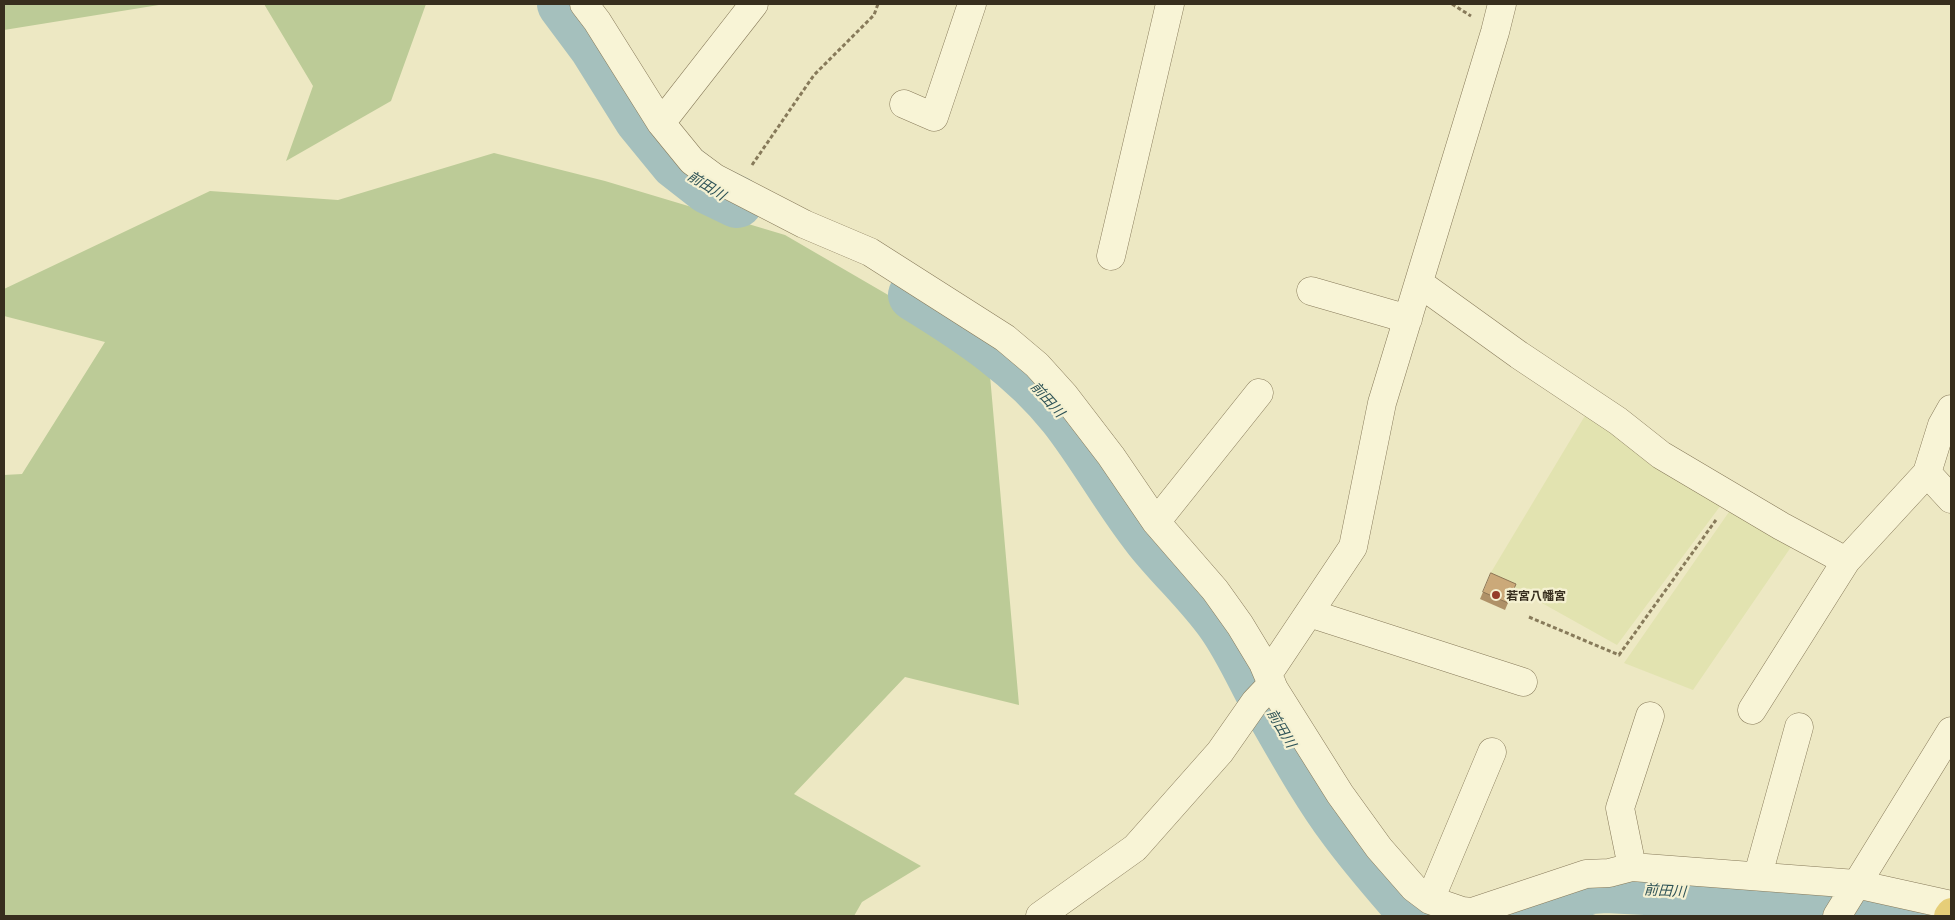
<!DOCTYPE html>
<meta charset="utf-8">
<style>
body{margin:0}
#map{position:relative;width:1955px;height:920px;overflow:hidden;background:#ede8c3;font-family:Georgia,serif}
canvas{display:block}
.frame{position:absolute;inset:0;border:5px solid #372e1e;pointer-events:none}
</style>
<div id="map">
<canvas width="1955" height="920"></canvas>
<div class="frame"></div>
</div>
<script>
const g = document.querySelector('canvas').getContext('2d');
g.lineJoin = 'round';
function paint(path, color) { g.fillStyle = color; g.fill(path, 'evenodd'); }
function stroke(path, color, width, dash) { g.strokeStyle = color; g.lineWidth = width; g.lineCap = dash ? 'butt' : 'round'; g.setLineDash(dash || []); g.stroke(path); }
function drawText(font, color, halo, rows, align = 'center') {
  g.font = font + ' Georgia,"Noto Sans JP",serif'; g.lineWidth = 4.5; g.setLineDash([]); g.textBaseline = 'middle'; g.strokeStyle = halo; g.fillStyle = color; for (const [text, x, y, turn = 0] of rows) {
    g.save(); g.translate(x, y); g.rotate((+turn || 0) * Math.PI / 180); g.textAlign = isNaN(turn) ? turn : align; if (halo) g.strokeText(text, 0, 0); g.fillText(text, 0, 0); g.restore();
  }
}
const farmland = new Path2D(`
 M1586 414 1724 501 1617 645 1490 574Z
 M1731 509 1791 547 1693 690 1624 663Z`);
const green = new Path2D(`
 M4 4H165L4 30Z
 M264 4H426L391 101 286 161 313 86Z
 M494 153 605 181 785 235 988 353 1019 705 905 677 794 794 921 866 862 902 854 916H4V475L22 474 105 342 4 316V289L210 191 338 200Z`);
const river = new Path2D(`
 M563 4 595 47 640 119 676 163 708 188 737 202
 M914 295C968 328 1024 365 1064 416 1094 454 1118 499 1149 538 1172 567 1200 592 1222 623 1242 651 1255 684 1273 714 1295 752 1317 792 1343 827 1364 856 1388 883 1412 911L1419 916
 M1858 904 1916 916
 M1513 916 1591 888 1606 887 1822 898`);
const path = new Path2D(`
 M1452 4 1471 16
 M752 165 814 75 874 15 878 4
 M1529 617 1619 655 1716 520`);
const minor = new Path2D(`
 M584 4 597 21 661 123 692 161 715 178 804 224 870 252 1005 338 1037 365 1065 396 1111 456 1156 522 1215 590 1240 625 1263 663 1274 689 1340 794 1379 848 1414 888 1430 900 1462 911 1472 912 1586 874 1609 873 1632 867 1856 884 1951 905
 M904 104 934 117 972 4
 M661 123 754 4
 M1111 256 1170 4
 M1419 283 1519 355 1618 421 1661 455 1781 526 1846 561 1927 473 1942 425 1951 409
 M1311 291 1408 319
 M1927 473 1951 499
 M1156 522 1259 393
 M1309 613 1523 682
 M1268 674 1353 547 1382 403 1495 32 1502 4
 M1752 710 1846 561
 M1632 867 1620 808 1650 716
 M1758 875 1799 727
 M1430 900 1492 752
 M1040 916 1135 848 1220 752 1255 702 1272 684
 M1837 916 1951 731`);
const trunk = new Path2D(`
 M1948 916 1951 912`);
const wall = new Path2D(`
 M1513 591 1505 610 1480 599 1483 592Z`);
const building = new Path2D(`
 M1491 573 1516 584 1508 603 1483 592Z`);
const markers = [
 [1496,595,5,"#953c2b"]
];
const poiNames = [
 ["若宮八幡宮",1506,595]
];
const waterNames = [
 ["前田川",707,185,32],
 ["前田川",1048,399,48],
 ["前田川",1282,728,59],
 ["前田川",1665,890,3]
];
paint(farmland, '#e2e3b0');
paint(green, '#bccb97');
stroke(river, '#a5c0bd', 52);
stroke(minor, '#877a5a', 29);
stroke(trunk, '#55472e', 29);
stroke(path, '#877a5a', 3, [4, 2.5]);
stroke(minor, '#f8f4d6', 28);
stroke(trunk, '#e6ce78', 28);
paint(wall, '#af9168');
paint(building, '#cba979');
stroke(building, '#8e7655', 1);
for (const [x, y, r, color] of markers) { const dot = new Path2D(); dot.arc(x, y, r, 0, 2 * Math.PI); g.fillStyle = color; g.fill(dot); stroke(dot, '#f5f1d2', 2); }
drawText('bold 12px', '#372e1e', '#f5f1d2', poiNames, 'left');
drawText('italic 14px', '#2d5256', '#f5f1d2', waterNames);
</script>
